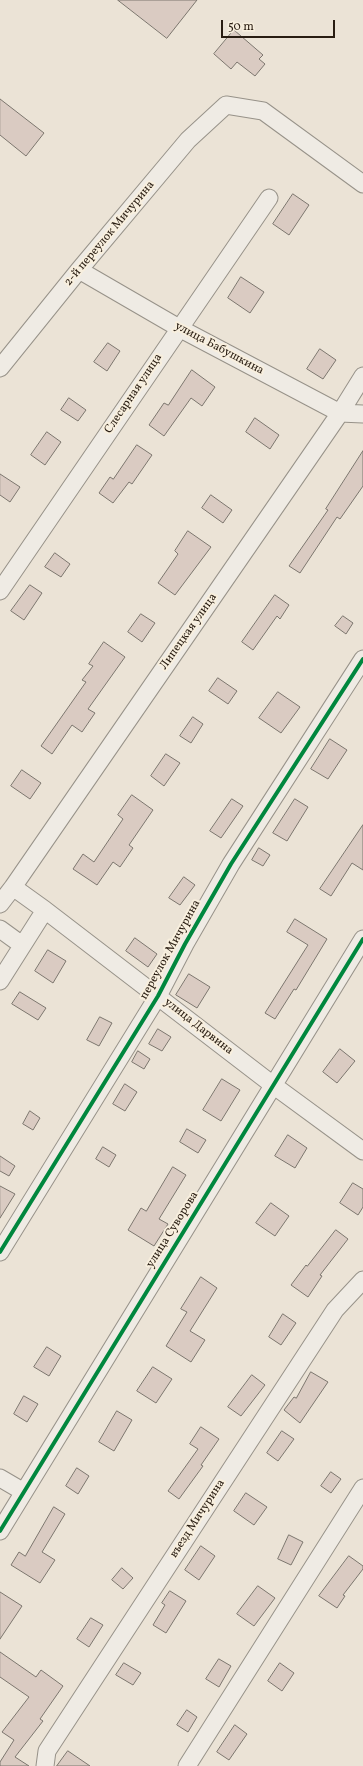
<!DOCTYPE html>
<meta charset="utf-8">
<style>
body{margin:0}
#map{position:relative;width:363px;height:1766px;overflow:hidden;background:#ebe3d6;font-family:Vollkorn,serif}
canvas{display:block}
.scale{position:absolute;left:221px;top:20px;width:114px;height:18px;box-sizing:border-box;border:2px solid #291d12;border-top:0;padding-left:5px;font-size:12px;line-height:14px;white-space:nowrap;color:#291d12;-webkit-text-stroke:3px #f8efde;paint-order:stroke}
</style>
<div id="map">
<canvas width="363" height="1766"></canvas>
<div class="scale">50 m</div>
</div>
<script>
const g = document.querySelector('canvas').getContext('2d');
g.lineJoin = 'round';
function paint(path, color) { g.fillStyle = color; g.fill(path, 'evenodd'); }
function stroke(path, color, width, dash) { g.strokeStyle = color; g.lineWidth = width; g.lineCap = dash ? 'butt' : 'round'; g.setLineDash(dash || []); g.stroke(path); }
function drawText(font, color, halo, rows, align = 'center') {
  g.font = font + ' Vollkorn,serif'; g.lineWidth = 4; g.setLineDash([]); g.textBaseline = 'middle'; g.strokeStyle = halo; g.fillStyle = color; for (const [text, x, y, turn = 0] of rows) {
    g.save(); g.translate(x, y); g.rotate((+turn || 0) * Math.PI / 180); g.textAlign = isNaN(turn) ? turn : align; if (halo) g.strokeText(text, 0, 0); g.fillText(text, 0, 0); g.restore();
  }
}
const building = new Path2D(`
 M118 0H197L167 38Z
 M234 30 263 55 259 59 265 64 255 76 237 62 231 69 214 54Z
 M0 99 44 133 26 156 0 135Z
 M293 194 309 205 289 235 273 224Z
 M241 277 264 292 250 313 228 298Z
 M108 343 120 351 107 371 94 362Z
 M320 349 336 360 323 379 307 369Z
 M192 370 215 387 202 406 191 398 164 436 149 425 164 403 168 405Z
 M69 398 86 410 78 421 61 410Z
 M255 418 279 435 270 449 246 432Z
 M47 432 61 442 45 465 31 455Z
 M137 445 152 455 132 484 129 482 113 503 99 493 110 477 113 479Z
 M363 451V486L340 519 337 517 300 573 289 566 328 510 326 509Z
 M0 474 20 487 10 502 0 495Z
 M211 495 232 510 223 523 202 508Z
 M188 531 211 547 175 595 158 583 178 554 175 551Z
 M55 553 70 564 61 577 45 567Z
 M30 585 42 593 24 620 11 611Z
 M275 595 289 605 280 619 277 616 253 650 242 642Z
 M141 614 155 623 142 642 128 632Z
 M343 616 353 623 346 634 335 626Z
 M104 642 125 657 88 709 95 713 82 732 72 725 52 754 41 746 86 682 82 680 93 666 89 664Z
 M218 678 237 691 228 704 209 691Z
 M278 692 300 707 281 733 259 718Z
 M193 717 203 724 191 743 180 736Z
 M330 739 347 750 328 779 311 769Z
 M166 754 180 763 164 786 151 776Z
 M22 770 41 783 30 799 11 786Z
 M132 795 153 810 129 845 133 848 120 867 113 862 97 885 73 869 83 854 94 862 123 819 118 815Z
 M232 799 243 806 221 838 210 831Z
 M295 799 308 807 287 841 273 833Z
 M363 825V870L352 863 331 896 320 889Z
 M259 848 270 855 263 866 252 860Z
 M184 877 195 885 180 905 169 898Z
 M295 919 327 939 296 990 294 989 275 1019 265 1013 308 945 287 932Z
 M135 938 157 954 148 967 126 951Z
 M48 950 66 961 53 983 35 971Z
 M189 974 210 987 197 1008 176 995Z
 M20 992 46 1008 38 1020 12 1004Z
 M100 1017 112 1023 99 1046 87 1040Z
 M158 1029 171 1037 162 1051 149 1044Z
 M340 1049 355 1061 337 1083 323 1072Z
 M138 1051 150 1059 144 1069 132 1062Z
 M222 1079 240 1090 221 1121 203 1110Z
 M125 1084 137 1092 125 1111 113 1104Z
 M30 1111 40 1118 33 1130 23 1124Z
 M187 1129 206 1140 198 1153 180 1142Z
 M288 1135 307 1148 295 1168 275 1156Z
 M103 1147 116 1155 109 1167 96 1159Z
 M0 1156 15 1166 9 1176 0 1171Z
 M173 1167 186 1175 159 1219 168 1224 154 1246 128 1230 141 1208 146 1211Z
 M353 1183 363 1189V1207L358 1215 340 1203Z
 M0 1186 15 1194 0 1218Z
 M271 1203 289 1216 275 1236 256 1223Z
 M336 1230 348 1239 320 1275 322 1276 308 1297 291 1285 306 1265 307 1266Z
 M201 1277 217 1288 190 1331 205 1340 191 1362 166 1346 187 1312 181 1309Z
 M283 1314 296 1323 281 1345 269 1337Z
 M47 1347 61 1356 49 1376 34 1367Z
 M153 1367 172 1379 156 1403 137 1391Z
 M311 1372 328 1382 300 1423 284 1410 294 1397 296 1398Z
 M252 1375 265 1385 241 1416 228 1407Z
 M24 1396 38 1404 27 1422 14 1414Z
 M117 1411 132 1420 114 1451 99 1442Z
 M201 1427 219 1439 201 1465 203 1466 179 1499 168 1491 198 1449 190 1444Z
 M282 1431 294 1439 278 1461 267 1453Z
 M77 1468 89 1476 78 1494 66 1486Z
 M331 1472 341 1479 331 1493 321 1486Z
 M246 1493 267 1507 254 1525 234 1511Z
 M54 1507 65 1514 42 1552 55 1560 40 1583 11 1565 19 1552 25 1556Z
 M289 1535 303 1542 291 1565 278 1559Z
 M201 1546 215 1556 199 1580 185 1570Z
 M349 1556 363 1566V1569L343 1595 345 1596 337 1608 319 1596Z
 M122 1568 133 1578 123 1589 112 1580Z
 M258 1586 275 1598 254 1626 237 1614Z
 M170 1591 186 1601 166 1633 153 1625 165 1605 162 1603Z
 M0 1592 22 1606 0 1639Z
 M91 1618 103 1625 89 1647 77 1639Z
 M0 1652 36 1677 41 1670 63 1686 40 1719 43 1721 15 1757 29 1766H0V1762L14 1740 2 1732 29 1697 0 1677Z
 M219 1659 231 1666 219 1687 206 1679Z
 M124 1663 141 1673 133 1685 116 1675Z
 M280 1663 294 1673 282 1691 268 1681Z
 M187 1710 197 1717 188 1732 177 1725Z
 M235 1725 247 1734 229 1760 217 1752Z
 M68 1751 90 1766H57Z`);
const minor = new Path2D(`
 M79 270 179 328 340 413 363 414
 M0 368 79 270 188 140 226 105 263 111 363 184
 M0 591 269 198
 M13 887 340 413 363 376
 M0 904 13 887 45 910 273 1085 363 1151
 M0 929 22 945
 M0 981 45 910
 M0 1252 158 996 185 944 231 864 363 659
 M0 1478 24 1492
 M0 1531 363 939
 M45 1766 47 1751 335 1310 363 1280
 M187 1766 363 1488`);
const cycleway = new Path2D(`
 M0 1252 158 996 185 944 231 864 363 659
 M0 1531 363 939`);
const streetNames = [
 ["2-й переулок Мичурина",110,234,-50],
 ["улица Бабушкина",219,349,28],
 ["Слесарная улица",134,394,-56],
 ["Липецкая улица",189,632,-55],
 ["переулок Мичурина",171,950,-61],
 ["улица Дарвина",198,1027,38],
 ["улица Суворова",173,1230,-58],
 ["въезд Мичурина",198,1519,-57]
];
paint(building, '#dacbc2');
stroke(building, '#7c766e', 1);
stroke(minor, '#979289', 19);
stroke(minor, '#efebe4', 17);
stroke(cycleway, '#00873e', 4);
drawText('12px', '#291d12', '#f8efde', streetNames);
</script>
